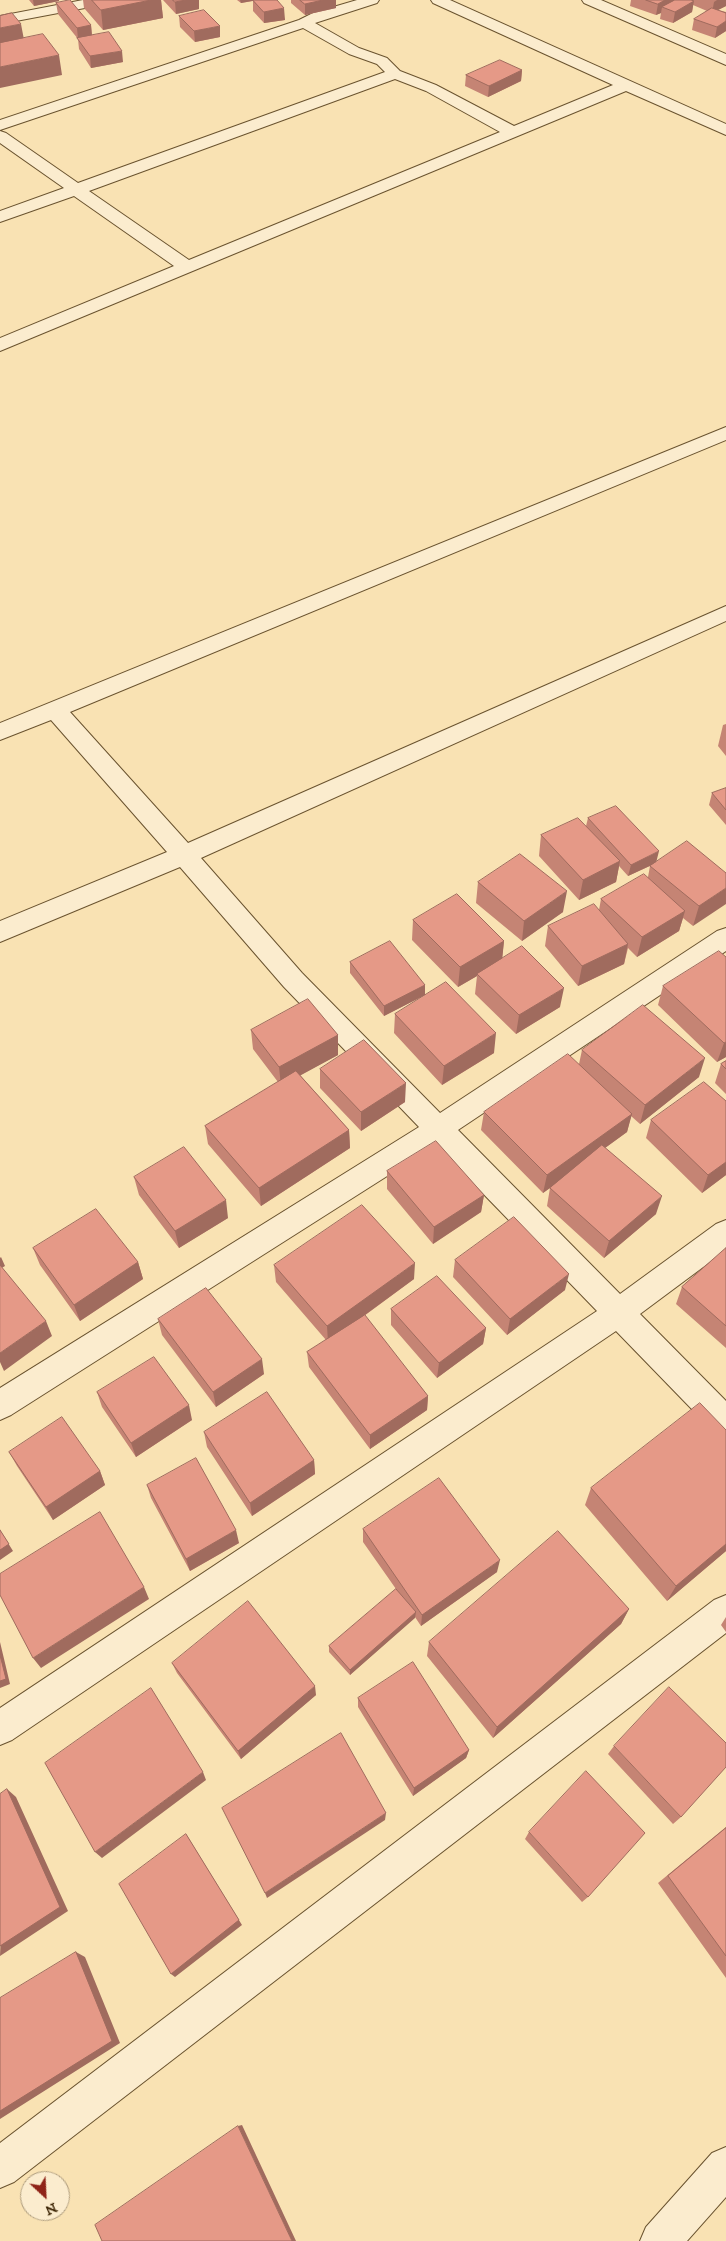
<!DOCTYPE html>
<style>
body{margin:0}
#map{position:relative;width:726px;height:2241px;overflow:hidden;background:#f9e2b3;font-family:"IM FELL DW Pica",serif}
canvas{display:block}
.north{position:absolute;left:20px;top:2171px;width:50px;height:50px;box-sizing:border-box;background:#fbecce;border:1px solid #ae9c7d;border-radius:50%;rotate:155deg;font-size:14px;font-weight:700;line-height:20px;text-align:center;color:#3b2303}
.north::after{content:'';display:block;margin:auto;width:18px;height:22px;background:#8f2418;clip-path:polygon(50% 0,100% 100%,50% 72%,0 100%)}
</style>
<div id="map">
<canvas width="726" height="2241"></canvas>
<div class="north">N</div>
</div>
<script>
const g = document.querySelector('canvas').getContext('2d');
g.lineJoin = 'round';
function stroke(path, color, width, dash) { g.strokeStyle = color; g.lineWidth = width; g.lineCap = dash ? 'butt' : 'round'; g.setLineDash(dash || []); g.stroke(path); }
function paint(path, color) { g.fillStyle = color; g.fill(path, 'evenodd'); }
const street = new Path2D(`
 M83 0H113L106 4 0 24V16Z
 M357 0H379L377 3 315 23 359 48 387 58 400 71 436 85 514 126 613 85 433 3 431 0H450L726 124V135L626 91 0 351V338L174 266 74 196 0 222V211L64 188 0 143V131L6 133 78 183 385 72 377 64 349 54 303 28 0 130V120L299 20 313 13ZM395 79 426 91 500 132 189 260 89 191Z
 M582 0H601L726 54V65L584 3Z
 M726 427V440L70 712 188 843 726 606V621L201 858 302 973 440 1113 717 931 726 928V951L458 1130 620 1294 716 1224 726 1220V1250L640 1314 726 1401V1438L715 1433 616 1331 12 1740 0 1745V1708L597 1311 436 1145 11 1415 0 1420V1388L419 1127 284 987 180 867 0 942V921L167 852 51 720 0 740V723Z
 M726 1595V1633L14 2182 0 2188V2143L714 1600Z
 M726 2147V2197L687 2241H640L646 2227 712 2153Z`);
const wall = new Path2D(`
 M29 0H59V1L34 6Z
 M83 0H161L163 18 103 30 84 8Z
 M163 0H199V9L176 14Z
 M237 0H277L285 20 264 23 253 11V1L241 3Z
 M291 0H336V8L305 15 291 3Z
 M631 0H726V6L718 10 726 12V31L715 38 692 30 694 19 707 11 693 5 692 12 673 23 660 19 661 13 656 15 630 6Z
 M56 3 91 25 92 35 123 62 91 68 79 49 78 39 58 14Z
 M179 16 220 37 195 42 180 27Z
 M522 70 521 81 488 97 465 86 466 75Z
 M726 724V756L718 746 723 725Z
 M726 788V825L709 805 712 793Z
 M588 818 656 862 726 873 693 926 683 918 679 931 637 957 628 948 624 964 578 986 545 946 548 926 599 910 601 899 648 877 650 866 652 865 628 876 619 866 616 882 579 900 539 856 541 835 586 826Z
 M478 882 563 912 522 941 476 903Z
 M413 920 504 941 502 958 560 1007 516 1034 475 994 477 976 458 987 412 940Z
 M726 957V1057L717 1062 658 1005 663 986Z
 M350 962 425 985V995L384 1016 350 973Z
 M395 1014 494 1053 442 1085 394 1033Z
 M251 1030 338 1035V1055L300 1075 349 1130 350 1148 261 1206 208 1144 205 1126 278 1082 253 1049Z
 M582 1050 699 1077 640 1124 631 1116 627 1132 605 1148 656 1214 604 1258 547 1206 550 1188 557 1183 543 1193 481 1130 484 1112 579 1064Z
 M726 1061V1094L715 1083 721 1064Z
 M320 1069 405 1102 361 1131 320 1088Z
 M726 1101V1175L702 1193 646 1138 651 1120Z
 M387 1171 484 1195 481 1212 433 1244 387 1189Z
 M134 1177 228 1218 179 1248 139 1195Z
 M33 1248 138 1262 143 1279 80 1321 40 1265Z
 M726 1248V1348L676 1304 682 1287Z
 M455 1260 565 1290 507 1335 453 1277Z
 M274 1265 414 1279 364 1316 428 1396 427 1410 370 1449 309 1367 307 1352 326 1340 276 1282Z
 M391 1309 486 1328 483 1344 437 1378 391 1325Z
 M158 1319 264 1374 216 1407 162 1335Z
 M97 1392 192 1420 136 1457 102 1407Z
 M726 1430V1551L667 1601 585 1505 591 1488Z
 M204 1432 314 1460 315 1474 252 1516 207 1447Z
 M9 1452 100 1471 105 1485 53 1520 17 1466Z
 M147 1485 239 1543 190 1571 151 1498Z
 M363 1529 497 1572 421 1626 415 1617 350 1675 329 1652V1646L396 1589 363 1542Z
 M629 1609 621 1624 493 1738 427 1656 429 1642Z
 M726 1617V1632L721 1625Z
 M172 1663 316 1695 241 1759 177 1673Z
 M358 1698 469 1750 466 1758 413 1796 358 1707Z
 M614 1746 681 1817 673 1824 608 1754Z
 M726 1827V1978L658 1883Z
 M529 1832 588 1897 582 1902 525 1839Z`);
const shadedWall = new Path2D(`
 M33 0H59V1L34 6Z
 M151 0H161L163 18 103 30 101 10Z
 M186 0H199V9L176 14 175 2Z
 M240 0H257L241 3Z
 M323 0H336V8L305 15V4Z
 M665 0H676L662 7 661 13 656 15 658 4Z
 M717 0H726V6L712 13 714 2Z
 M694 1 692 12 673 23 675 12Z
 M284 8 285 20 264 23V12Z
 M726 21V31L715 38 717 27Z
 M21 24 25 45 0 50V28Z
 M91 25 92 37 78 39 77 28Z
 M220 26V37L195 42 194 31Z
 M122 51 123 62 91 68 90 56Z
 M59 55 62 75 0 88V67Z
 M522 70 521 81 488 97 489 86Z
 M659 851 656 863 628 876 631 865Z
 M620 861 616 882 579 900 583 880Z
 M726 888V904L693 926 699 906Z
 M567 891 563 912 522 941 524 921Z
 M685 911 679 931 637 957 642 937Z
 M504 941 502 961 477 974V976L458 987 460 967Z
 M628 944 624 964 578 986 582 966Z
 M425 985V995L384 1016V1006Z
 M564 988 560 1007 516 1034 519 1015Z
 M496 1033 494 1053 442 1085 444 1066Z
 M338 1035V1055L281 1086 279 1067Z
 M726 1042V1057L717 1062 724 1043Z
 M705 1058 699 1077 640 1124 645 1105Z
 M406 1083 405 1102 361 1131V1112Z
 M632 1114 627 1132 543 1193 547 1175Z
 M349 1130 350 1148 261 1206 259 1188Z
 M726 1162V1175L702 1193 708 1175Z
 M484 1195 481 1212 433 1244 434 1227Z
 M662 1196 656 1214 604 1258 609 1241Z
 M226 1200 228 1218 179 1248 175 1231Z
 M1 1257 5 1266 0 1269V1258Z
 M138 1262 143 1279 80 1321 74 1305Z
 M415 1263 414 1279 328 1342 327 1326Z
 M569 1274 565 1290 507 1335 510 1319Z
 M46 1321 52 1336 4 1371 0 1362V1353Z
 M486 1328 483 1344 437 1378 439 1363Z
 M262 1359 264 1374 216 1407 213 1392Z
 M428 1396 427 1410 370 1449V1435Z
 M189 1405 192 1420 136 1457 131 1443Z
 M314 1460 315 1474 252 1516 250 1503Z
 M100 1471 105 1485 53 1520 46 1507Z
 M0 1530 13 1551 0 1560Z
 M236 1530 239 1543 190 1571 186 1559Z
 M726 1544V1551L667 1601 676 1586Z
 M500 1560 497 1572 421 1626 422 1615Z
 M144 1587 149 1599 41 1668 33 1658Z
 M629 1609 621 1624 493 1738 497 1727Z
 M416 1612 415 1618 350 1675V1670Z
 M0 1642 10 1684 0 1688Z
 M315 1686 316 1695 241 1759 238 1751Z
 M469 1750 466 1758 413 1796 414 1788Z
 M203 1772 206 1780 102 1858 95 1852Z
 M7 1789 16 1797 68 1911 0 1956Z
 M386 1813 385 1820 267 1898 265 1893Z
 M186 1834 242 1925 175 1977 171 1974Z
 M76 1952 85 1957 120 2043 0 2119V2111Z
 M242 2125 296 2241H292L238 2126Z`);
const building = new Path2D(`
 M70 0 91 25 77 28 56 3Z
 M92 0H151L101 10Z
 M173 0H186L175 2Z
 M253 0H277L284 8 264 12Z
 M300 0H323L305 4Z
 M646 0H665L658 4Z
 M675 0H691L694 1 675 12 662 7Z
 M712 8 726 13V21L717 27 694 19Z
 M204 10 220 26 194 31 179 16Z
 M12 13 21 24 0 28V16Z
 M109 32 122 51 90 56 77 38Z
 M43 34 59 55 0 67V43Z
 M500 60 522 70 489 86 466 75Z
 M726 788V810L712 793Z
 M616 806 659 851 631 865 588 818Z
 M578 818 620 861 583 880 541 835Z
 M687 841 726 873V888L699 906 650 866Z
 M520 854 567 891 524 921 478 882Z
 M644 874 685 911 642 937 601 899Z
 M457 894 504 941 460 967 413 920Z
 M594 904 628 944 582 966 548 926Z
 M390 941 425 985 384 1006 350 962Z
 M522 946 564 988 519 1015 477 974Z
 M719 951 726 957V1042L724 1043 663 986Z
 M446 982 496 1033 444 1066 395 1014Z
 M308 999 338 1035 279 1067 251 1030Z
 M643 1005 705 1058 645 1105 582 1050Z
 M364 1040 406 1083 361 1112 320 1069Z
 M568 1054 632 1114 547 1175 484 1112Z
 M726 1061V1069L721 1064Z
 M296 1071 349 1130 259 1188 205 1126Z
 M704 1082 726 1101V1162L708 1175 651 1120Z
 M436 1141 484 1195 434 1227 387 1171Z
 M602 1145 662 1196 609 1241 550 1188Z
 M184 1147 226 1200 175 1231 134 1177Z
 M362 1205 415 1263 327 1326 274 1265Z
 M96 1209 138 1262 74 1305 33 1248Z
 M514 1217 569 1274 510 1319 455 1260Z
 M726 1248V1326L682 1287Z
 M0 1265 46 1321 0 1353Z
 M437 1276 486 1328 439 1363 391 1309Z
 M206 1288 262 1359 213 1392 158 1319Z
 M365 1315 428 1396 370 1435 307 1352Z
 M154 1357 189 1405 131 1443 97 1392Z
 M267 1392 314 1460 250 1503 204 1432Z
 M700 1403 726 1430V1544L676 1586 591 1488Z
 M62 1417 100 1471 46 1507 9 1452Z
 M196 1458 236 1530 186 1559 147 1485Z
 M439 1478 500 1560 422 1615 363 1529Z
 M100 1512 144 1587 33 1658 0 1595V1574Z
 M0 1530 9 1544 0 1550Z
 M558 1531 629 1609 497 1727 429 1642Z
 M396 1589 416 1612 350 1670 329 1646Z
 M248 1601 315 1686 238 1751 172 1663Z
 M0 1655 6 1679 0 1681Z
 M413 1662 469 1750 414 1788 358 1698Z
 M669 1687 726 1743V1767L681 1817 614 1746Z
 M151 1688 203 1772 95 1852 45 1763Z
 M341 1733 386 1813 265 1893 222 1808Z
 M586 1771 645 1833 588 1897 529 1832Z
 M7 1789 60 1907 0 1946V1794Z
 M726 1828V1956L668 1876Z
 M186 1834 239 1920 171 1974 119 1884Z
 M76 1952 112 2041 0 2111V1998Z
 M238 2126 292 2241H102L95 2225Z`);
stroke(street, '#6a532f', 2);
paint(street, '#fbecce');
paint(wall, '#c58474');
paint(shadedWall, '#a06b5e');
paint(building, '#e59987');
stroke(building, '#a06b5e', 1);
</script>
